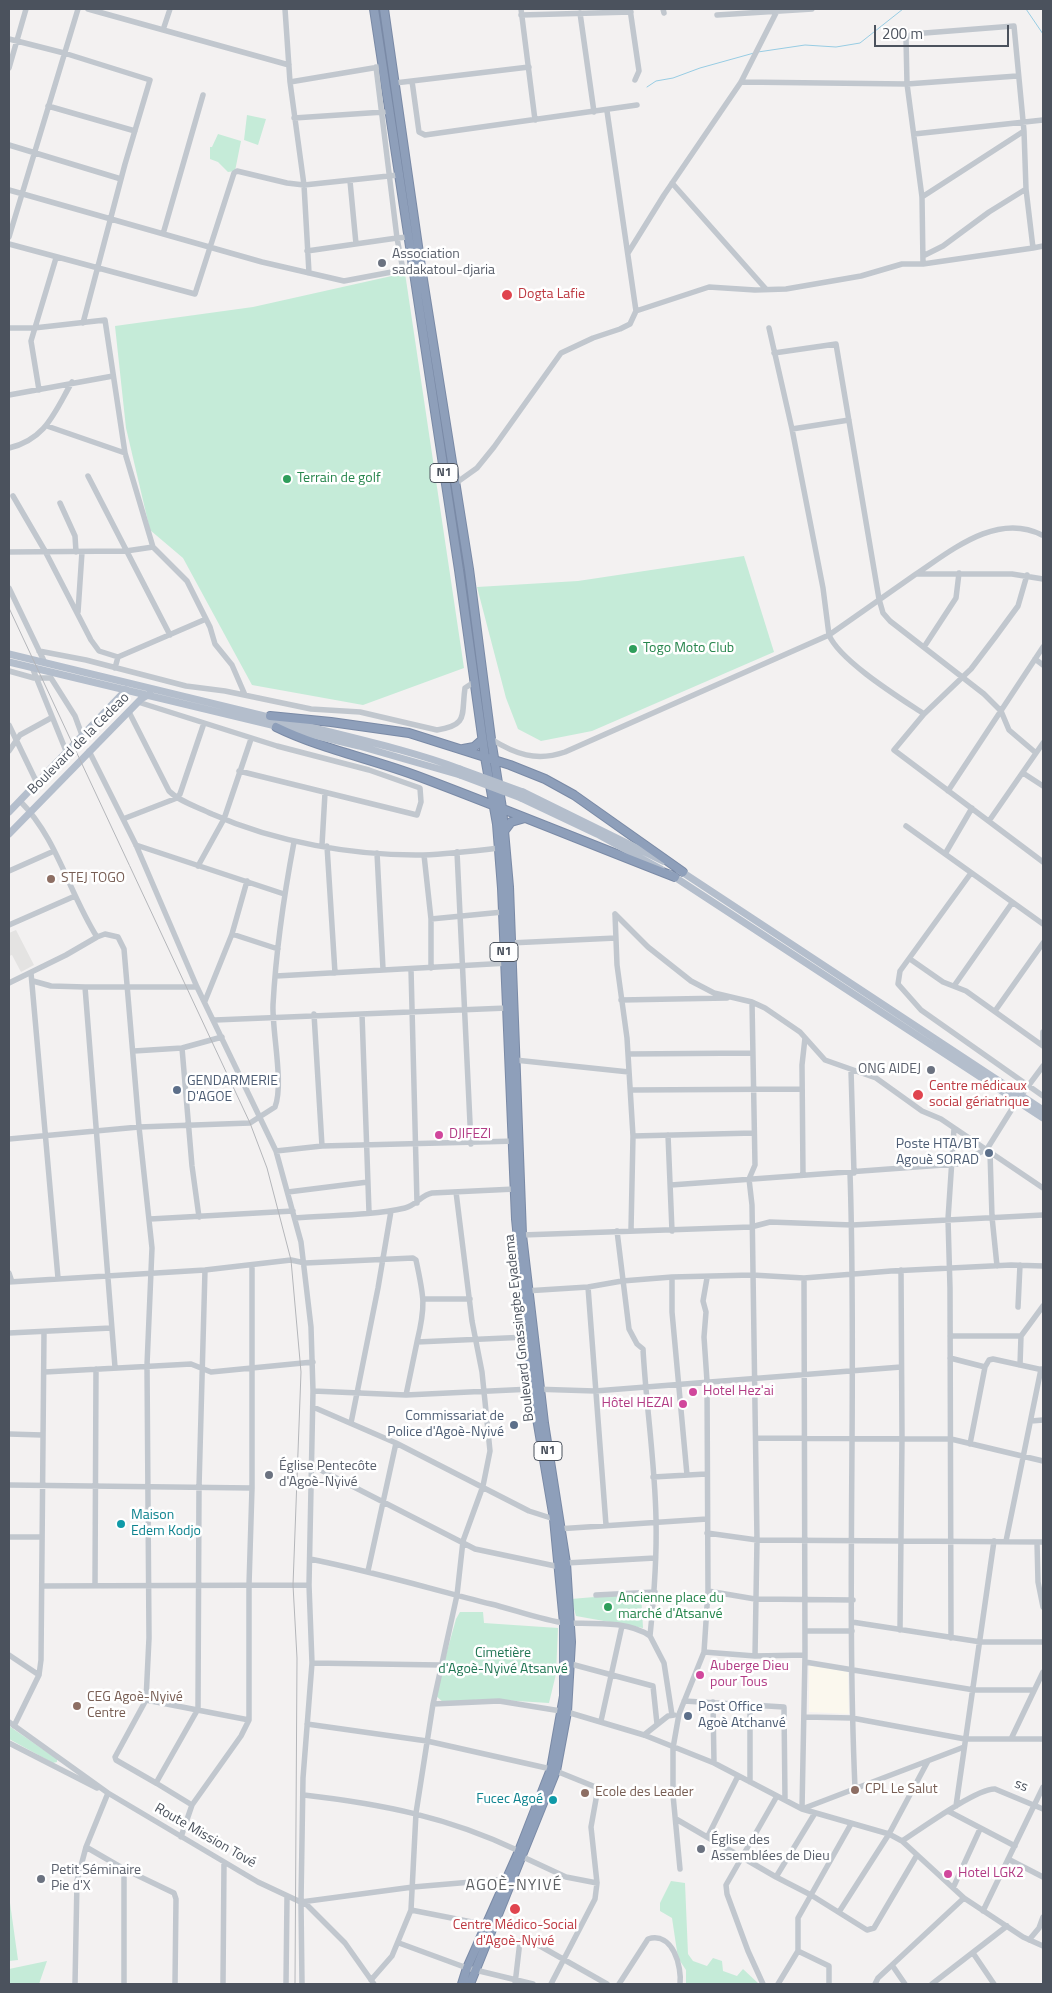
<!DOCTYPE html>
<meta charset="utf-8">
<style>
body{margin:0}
#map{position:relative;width:1052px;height:1993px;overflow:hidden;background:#f3f1f1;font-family:"Titillium Web",sans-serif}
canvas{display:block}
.frame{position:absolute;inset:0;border:10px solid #4b525d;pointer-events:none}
.scale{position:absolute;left:874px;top:25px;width:135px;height:22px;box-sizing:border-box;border:2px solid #4b525d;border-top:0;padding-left:6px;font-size:15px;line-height:18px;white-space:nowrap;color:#4b525d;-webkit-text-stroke:4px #fff;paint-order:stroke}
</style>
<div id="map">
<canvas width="1052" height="1993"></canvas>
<div class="frame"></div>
<div class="scale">200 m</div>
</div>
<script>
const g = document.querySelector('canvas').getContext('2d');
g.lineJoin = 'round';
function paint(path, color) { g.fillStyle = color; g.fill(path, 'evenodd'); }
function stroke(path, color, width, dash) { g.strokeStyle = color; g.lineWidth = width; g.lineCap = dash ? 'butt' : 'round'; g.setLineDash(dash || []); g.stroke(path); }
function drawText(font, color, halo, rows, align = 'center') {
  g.font = font + ' "Titillium Web",sans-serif'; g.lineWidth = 5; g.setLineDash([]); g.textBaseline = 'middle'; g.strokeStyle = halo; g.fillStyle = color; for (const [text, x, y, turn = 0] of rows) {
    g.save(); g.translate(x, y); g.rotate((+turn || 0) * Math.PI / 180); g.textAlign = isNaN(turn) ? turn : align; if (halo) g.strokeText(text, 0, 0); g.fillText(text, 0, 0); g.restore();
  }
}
const commercial = new Path2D(`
 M809 1665 848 1672 849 1714 809 1712Z`);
const education = new Path2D(`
 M16 930 34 965 21 972 12 955 9 956V933Z`);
const green = new Path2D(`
 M247 115 266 119 258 145 244 140Z
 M218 134 241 141 235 171 228 172 218 162 210 159V147H212Z
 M405 273 464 668 363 705 252 685 183 558 150 530 126 428 115 326 253 307Z
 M744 556 774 652 592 731 541 741 518 729 506 698 477 587 578 581Z
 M641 1593 643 1628 576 1616 571 1599Z
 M460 1612H483L484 1623 558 1628 556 1674 549 1703 484 1699 444 1703 435 1695 456 1619Z
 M9 1726 57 1759V1762L53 1763 9 1739Z
 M671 1881 685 1883 688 1954 693 1961 707 1966 713 1958 722 1961 723 1971 737 1976 743 1969 759 1984H686V1970L678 1958 672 1918 660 1911V1903Z
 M9 1896 18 1960 9 1961Z
 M47 1961 39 1984H9V1969Z`);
const stream = new Path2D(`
 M1026 9 1043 34
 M758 52 805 45 836 47 860 43 903 9
 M647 87 656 81 673 78 700 68 754 53`);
const minor = new Path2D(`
 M88 9 289 65
 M285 9 290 82 304 185 309 273
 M521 9 535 120
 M630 9 639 71 635 80
 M663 9 664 13
 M580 13 594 112
 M521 15 631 12
 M717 15 812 9
 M163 30 170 9
 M9 39 64 53 150 80 125 164 83 323
 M376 67 397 238 408 237
 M9 68 26 9
 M412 81 419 132 425 135 637 105
 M290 82 379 67
 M741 82 907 84 1017 76
 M395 83 529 67
 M48 106 135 131
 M607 111 636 311 709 287 755 290 786 289 861 276 902 264H923L1033 248 1026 189
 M294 118 384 112
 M914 134 1043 120
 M9 145 121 179
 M350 181 356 244
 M672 183 765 288
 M9 190 262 262 344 281 413 268
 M922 197 1024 131 1014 26 912 34 906 38 907 84 922 197 923 264
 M163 234 203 95
 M9 237 78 9
 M9 244 195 294 234 173 237 171 287 183 304 185 398 175
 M1033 248 1043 246
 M307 251 397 238 403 270
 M628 253 664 195 741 82 778 9
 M923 256 943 246 989 212 1026 189 1024 131
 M9 328H34L105 320 125 453 153 547 187 581 210 627 215 644 232 665 245 695
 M769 328 792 429 823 588 829 635C840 661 900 698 924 714
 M774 353 836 344 879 599 883 613 890 621 984 694 1001 711 1009 730 1036 753
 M39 390 31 341 56 258
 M9 395 113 376
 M47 426 125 453
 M792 429 849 420
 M9 448C46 439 54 413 72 382
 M88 476 170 635
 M456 483 477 468 494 447 561 353 593 338 620 329 630 324 636 311
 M13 496 45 551 91 640 99 651 118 657
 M60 503 75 536 76 552
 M9 552 126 551 153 547
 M916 574C952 550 997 512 1042 535
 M1027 575 1018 606 996 636 971 669 924 714 894 750 1043 862
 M9 588 45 663
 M78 612 82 552
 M924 647 956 598 959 573
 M39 651 86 660 186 686 225 691 311 709 360 712 437 730C469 725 461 715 465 688L474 682
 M1035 659 1043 665
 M32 667 66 751
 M115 668 118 657 206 619
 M9 671 34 678H51L75 716 82 735
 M138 702 277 746 369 770 420 788 421 802 417 815 239 771
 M129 712 169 791C180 802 198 807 212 814 275 842 354 856 423 855 449 854 474 851 499 848
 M9 725 37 783
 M491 739C515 754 536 762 565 752L829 635 916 574H1012L1043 579
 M9 751 20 735 51 718
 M89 751 136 845 197 987 276 1151 301 1242 311 1327 313 1391 309 1585 312 1663 303 1778 301 1902 302 1984
 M1023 773 1043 786
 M948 791 1043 647
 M20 801C57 838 69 893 97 937L105 934 118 937 124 949 139 1127 152 1248 147 1365 149 1638 146 1700 249 1720
 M123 819 177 798 180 794 204 723
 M989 821 1043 743
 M906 826 1043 924
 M136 845 284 894
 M322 845 325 793
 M327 846 335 973
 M457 852 471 1144
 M377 853 383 969
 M945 854 972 808
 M424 855 431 919V968
 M198 866 224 819 251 739
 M9 871 54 851
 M971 873 900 971 898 984 921 1010 1043 1096
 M615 914 648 947 691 981 714 993 752 1002 765 1008 800 1032 825 1060 876 1078 922 1111 941 1119 1043 1188
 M615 914 617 965 627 1038 633 1136 631 1230
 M431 919 503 912
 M9 925 75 896
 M232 934 278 949
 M510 943 616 938
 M910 959 943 982 966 991 1043 1046
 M411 969 417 1203
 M31 973 58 1278
 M276 976 509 963
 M33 981 51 986 85 987H197
 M9 983 66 955 97 937
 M954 986 1012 903
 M85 987 115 1367
 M621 1000 727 998
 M205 1001 232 934 247 881
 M752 1002 755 1165 749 1179 752 1205 757 1540 755 1656
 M995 1011 1043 943
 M314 1014 322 1146
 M362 1014 369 1212
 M215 1020 507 1008
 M1043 1046V1032
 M182 1048 192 1166 199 1217
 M134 1051 182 1048 222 1037
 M628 1054 753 1053
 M515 1060 629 1072
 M851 1070 854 1173
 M631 1090 802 1089
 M668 1135 672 1231
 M633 1136 754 1133
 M9 1139 139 1127 250 1123 275 1107C284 1084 272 1032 273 1005 276 950 284 895 294 842
 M276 1151 322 1146 517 1141
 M990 1152 992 1217 997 1266
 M850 1173C857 1378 846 1583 855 1788
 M803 1175 802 1065 805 1038
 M671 1185 957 1164 987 1149 1017 1101 1043 1066
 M288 1192 368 1182
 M295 1218C331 1215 370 1216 405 1208 417 1205 421 1195 432 1193L515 1189
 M150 1219 293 1211
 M617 1231 629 1329 637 1344 643 1349C646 1405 655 1462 656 1519 657 1558 654 1597 650 1636
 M522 1235 751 1227 770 1222 852 1225 1043 1215
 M9 1273 12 1282
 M672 1277V1312L687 1475
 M804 1278 805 1655 802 1809 964 1747
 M9 1282 205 1270 291 1260 305 1263 413 1258 416 1260C424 1297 426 1305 417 1342
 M588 1287 606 1525
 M525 1291 588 1287 622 1281 672 1277 752 1275 804 1278 891 1271 1011 1265 1043 1266
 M424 1299H470
 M1018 1307 1020 1265
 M9 1333 111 1328
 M950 1336H1021
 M950 1358 985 1367
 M1020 1365 1021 1336 1043 1306
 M45 1372 191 1364 211 1372 313 1362
 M313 1391 406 1395 532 1389 595 1391 901 1367
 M406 1395 417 1342 528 1337
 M313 1407 396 1443 529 1511 554 1519
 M1031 1421 1043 1420
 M351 1423 378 1288 391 1211
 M9 1434 42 1435
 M756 1438 951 1439 1043 1461
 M970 1444 985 1367 989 1360 993 1359 1043 1370
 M311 1465 475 1549 560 1567
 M653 1477 706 1474
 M9 1485 252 1488
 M557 1529 707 1519
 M707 1533 757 1540 1043 1542
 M9 1537H41
 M1006 1541 1041 1369
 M1037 1542 1038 1582 1043 1607
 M310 1559C371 1571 431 1589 491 1604 512 1609 544 1621 565 1623 591 1624 627 1620 650 1636L664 1663 672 1715
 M566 1563 655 1558
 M368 1571 396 1443
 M42 1586 309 1585
 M95 1586 96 1369
 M708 1591 755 1599 853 1600
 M596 1595 655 1592
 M852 1622 981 1642H1043
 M900 1630 902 1438 901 1270
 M805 1631H852
 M951 1638 950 1288 948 1219 954 1129
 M704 1652 755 1656 805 1655
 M9 1655 39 1675
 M805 1662 974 1690H1034
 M312 1663 440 1665
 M571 1664 653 1686 657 1724
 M146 1700 115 1757 116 1760 156 1783
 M684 1701 784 1707 785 1800
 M713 1702 714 1763
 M433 1704 499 1701 567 1712 644 1735 714 1763 802 1809 889 1834 902 1841 964 1898 1023 1937 1043 1946
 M750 1706V1782
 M805 1717 852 1718 965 1739H1043
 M601 1721 622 1626
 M9 1722 108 1793 258 1882 307 1905 345 1943 374 1984
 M307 1724 427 1741 551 1769
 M14 1726 39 1675 41 1660 44 1332
 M644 1735 668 1716 674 1715
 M1011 1739 1043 1672
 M9 1743 97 1788
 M304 1795C382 1804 448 1817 519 1851
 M192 1805 156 1783 198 1709 199 1487 205 1270
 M956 1806 994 1541
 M948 1811 1015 1846
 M676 1819 776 1877 811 1895 867 1930 874 1928 917 1855
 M708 1836 738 1776
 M181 1837 192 1805 241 1736 249 1720V1585L252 1488V1265
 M902 1841C919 1830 977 1788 995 1789L1043 1809
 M86 1847 124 1869 174 1893 176 1899 175 1984
 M523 1857 566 1877 597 1883
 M1008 1859 1043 1877
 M680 1869 673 1795V1748L679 1714 704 1652 708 1591 707 1381 704 1337 706 1312 703 1301 707 1278
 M776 1877 815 1813
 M953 1888 980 1829
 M301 1902 413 1887 507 1879
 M411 1910 487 1925
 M983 1911 1043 1787
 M839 1912 889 1834 928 1761
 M1029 1940 1039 1928 1043 1917
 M399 1943 467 1968 533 1984
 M798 1951 829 1966V1984
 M973 1953 994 1984
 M892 1965 905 1984
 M371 1980 392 1956 411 1910 416 1813 433 1704 457 1595 463 1541 483 1486 490 1451 482 1372 472 1321 456 1192
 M75 1984 77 1881 86 1847 108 1793
 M124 1984V1869
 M223 1984 224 1862
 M286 1984 287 1897
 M515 1984 520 1941 523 1939 533 1942 607 1984
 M551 1984 595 1899 597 1883 591 1827 598 1788 556 1771
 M619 1984 648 1939C673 1931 682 1967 680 1984
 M763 1984 748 1951 727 1894 726 1885 777 1796
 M778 1984 798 1951V1918L851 1824
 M875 1984 878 1978 964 1898
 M932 1984 1007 1926`);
const major = new Path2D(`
 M9 654C112 680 215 703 318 729 366 741 414 752 460 769
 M9 662 359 746 460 775
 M523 792 663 861
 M521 798 597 834 661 869
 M9 812 126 690
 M9 834 141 699 150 694
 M679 870 1043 1110
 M670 874 1043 1118`);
const highway = new Path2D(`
 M374 9 459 570 485 757 497 824 502 888 516 1219 528 1337 532 1389 554 1519 564 1623V1696L551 1769 519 1851 467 1968 462 1984
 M384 9 421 267 469 569 491 739 502 808 509 887 522 1235 544 1423 566 1563 571 1642 567 1712 556 1771 470 1984
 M270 716 331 722 409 733 510 765 545 779 574 795 683 872
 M276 727C321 749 373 759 420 777 505 809 590 844 675 877
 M463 749 474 747 482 740
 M505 830 511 822 525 818`);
const rail = new Path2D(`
 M9 608 250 1123 267 1168 291 1260 301 1372 293 1585 297 1658 295 1984`);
const majorBridge = new Path2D(`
 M460 769 523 792
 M460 775 521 798`);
const markers = [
 [382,263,5,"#6b7280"],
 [507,295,6,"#e0444e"],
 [287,479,5,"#2e9e5b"],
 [633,649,5,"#2e9e5b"],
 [51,879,5,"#8d6e63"],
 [931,1070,5,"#6b7280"],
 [177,1090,5,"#5c6f8a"],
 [918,1095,6,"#e0444e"],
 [439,1135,5,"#d1479c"],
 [989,1153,5,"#5c6f8a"],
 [693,1392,5,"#d1479c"],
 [683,1404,5,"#d1479c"],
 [514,1425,5,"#5c6f8a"],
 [269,1475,5,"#6b7280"],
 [121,1524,5,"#0f9aa8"],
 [608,1607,5,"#2e9e5b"],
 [700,1675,5,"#d1479c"],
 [77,1706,5,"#8d6e63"],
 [688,1716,5,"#5c6f8a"],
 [855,1790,5,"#8d6e63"],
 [585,1793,5,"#8d6e63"],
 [553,1800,5,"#0f9aa8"],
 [701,1849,5,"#6b7280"],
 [948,1874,5,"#d1479c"],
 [41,1879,5,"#6b7280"],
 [515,1909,6,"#e0444e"]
];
const shields = [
 [444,473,28],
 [504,952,28],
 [548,1451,28]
];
const shieldNames = [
 ["N1",444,473],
 ["N1",504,952],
 ["N1",548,1451]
];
const worshipNames = [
 ["Association",392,255],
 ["sadakatoul-djaria",392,271],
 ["ONG AIDEJ",921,1070,"right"],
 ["Église Pentecôte",279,1467],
 ["d'Agoè-Nyivé",279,1483],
 ["Église des",711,1841],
 ["Assemblées de Dieu",711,1857],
 ["Petit Séminaire",51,1871],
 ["Pie d'X",51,1887]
];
const healthNames = [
 ["Dogta Lafie",518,295],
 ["Centre médicaux",929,1087],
 ["social gériatrique",929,1103],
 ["Centre Médico-Social",515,1926,"center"],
 ["d'Agoè-Nyivé",515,1942,"center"]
];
const leisureNames = [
 ["Terrain de golf",297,479],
 ["Togo Moto Club",643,649],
 ["Ancienne place du",618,1599],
 ["marché d'Atsanvé",618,1615]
];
const streetNames = [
 ["Boulevard de la Cedeao",79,744,-45],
 ["Boulevard Gnassingbe Eyadema",520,1328,-96],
 ["ss",1021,1786,22],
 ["Route Mission Tové",205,1836,30]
];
const educationNames = [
 ["STEJ TOGO",61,879],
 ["CEG Agoè-Nyivé",87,1698],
 ["Centre",87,1714],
 ["CPL Le Salut",865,1790],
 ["Ecole des Leader",595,1793]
];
const serviceNames = [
 ["GENDARMERIE",187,1082],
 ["D'AGOE",187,1098],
 ["Poste HTA/BT",979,1145,"right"],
 ["Agouè SORAD",979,1161,"right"],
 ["Commissariat de",504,1417,"right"],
 ["Police d'Agoè-Nyivé",504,1433,"right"],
 ["Post Office",698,1708],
 ["Agoè Atchanvé",698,1724]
];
const hotelNames = [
 ["DJIFEZI",449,1135],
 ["Hotel Hez'ai",703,1392],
 ["Hôtel HEZAI",673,1404,"right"],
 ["Auberge Dieu",710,1667],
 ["pour Tous",710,1683],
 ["Hotel LGK2",958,1874]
];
const cultureNames = [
 ["Maison",131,1516],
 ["Edem Kodjo",131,1532],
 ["Fucec Agoé",543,1800,"right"]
];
const parkNames = [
 ["Cimetière",503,1654],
 ["d'Agoè-Nyivé Atsanvé",503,1670]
];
const quarterNames = [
 ["AGOÈ-NYIVÉ",514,1886]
];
paint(commercial, '#fbf8ee');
paint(education, '#e4e3e2');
paint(green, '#c5ebd8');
stroke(stream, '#97cce3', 1);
stroke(highway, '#7a8aa6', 10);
stroke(minor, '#c1c7ce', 5.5);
stroke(major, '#b4becc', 7);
stroke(highway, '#8e9fba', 8);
stroke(rail, '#b4b6ba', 1);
stroke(majorBridge, '#b4becc', 7);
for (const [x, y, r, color] of markers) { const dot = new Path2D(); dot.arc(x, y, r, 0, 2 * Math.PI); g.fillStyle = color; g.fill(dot); stroke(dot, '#fff', 2); }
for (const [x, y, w] of shields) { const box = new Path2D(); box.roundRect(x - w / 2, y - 9.5, w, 19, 4); g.fillStyle = '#fff'; g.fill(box); stroke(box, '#4b525d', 1); }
drawText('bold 12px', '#4b525d', null, shieldNames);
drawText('14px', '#5b616d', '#fff', worshipNames, 'left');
drawText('14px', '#be3a42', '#fff', healthNames, 'left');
drawText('14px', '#27864d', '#fff', leisureNames, 'left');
drawText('14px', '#4b525d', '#fff', streetNames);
drawText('14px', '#785e54', '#fff', educationNames, 'left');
drawText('14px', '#4e5e75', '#fff', serviceNames, 'left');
drawText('14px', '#b23c85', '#fff', hotelNames, 'left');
drawText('14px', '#0d838f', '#fff', cultureNames, 'left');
drawText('14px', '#275', '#fff', parkNames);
g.letterSpacing = '1px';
drawText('16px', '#5e6165', '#fff', quarterNames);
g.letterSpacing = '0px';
</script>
